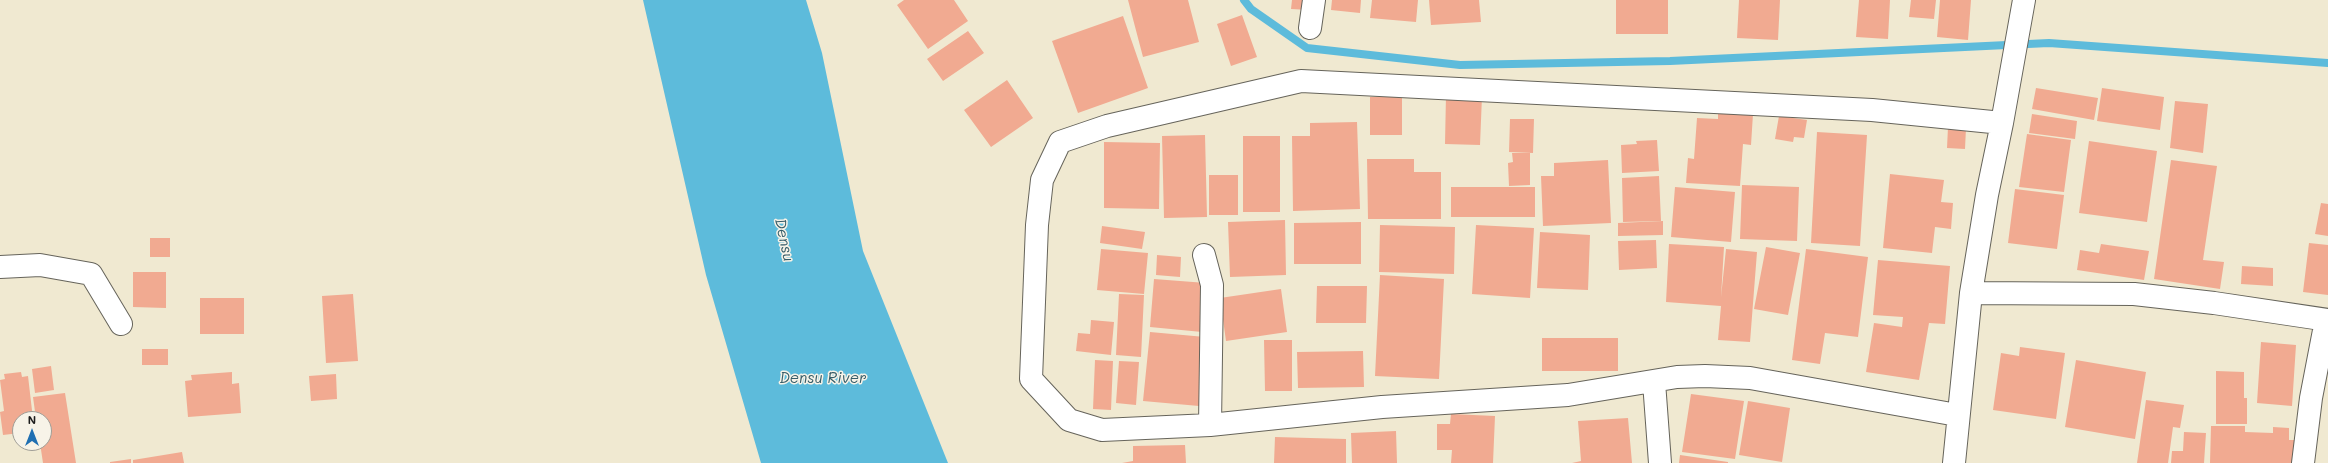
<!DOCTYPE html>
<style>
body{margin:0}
#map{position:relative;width:2328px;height:463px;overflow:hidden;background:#f0e9d1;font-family:Mali,sans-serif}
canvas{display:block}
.north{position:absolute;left:12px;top:411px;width:40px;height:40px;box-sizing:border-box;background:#f7f3e8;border:1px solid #9f9d96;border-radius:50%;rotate:0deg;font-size:11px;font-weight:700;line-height:16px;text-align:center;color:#1c1c1c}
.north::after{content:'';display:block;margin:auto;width:14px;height:18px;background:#1f6fb2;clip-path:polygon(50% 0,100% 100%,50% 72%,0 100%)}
</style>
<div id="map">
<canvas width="2328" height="463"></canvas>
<div class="north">N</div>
</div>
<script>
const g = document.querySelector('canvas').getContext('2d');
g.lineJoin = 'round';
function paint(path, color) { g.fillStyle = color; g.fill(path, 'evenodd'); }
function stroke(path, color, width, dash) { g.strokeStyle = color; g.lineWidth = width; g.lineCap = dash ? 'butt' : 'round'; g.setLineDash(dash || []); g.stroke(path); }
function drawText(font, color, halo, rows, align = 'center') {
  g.font = font + ' Mali,sans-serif'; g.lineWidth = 3; g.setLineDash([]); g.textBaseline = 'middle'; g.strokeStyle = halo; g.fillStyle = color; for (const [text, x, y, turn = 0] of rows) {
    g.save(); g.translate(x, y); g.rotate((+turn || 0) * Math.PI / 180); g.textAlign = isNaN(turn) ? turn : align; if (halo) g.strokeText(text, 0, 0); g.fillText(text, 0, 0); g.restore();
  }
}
const water = new Path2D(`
 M643 0H806L822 53 863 251 948 463H761L706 275Z`);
const stream = new Path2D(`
 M1244 0 1251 9 1307 48 1460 65 1670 61 2049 43 2328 63`);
const building = new Path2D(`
 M904 0H954L968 21 928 49 897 5Z
 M1128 0H1188L1199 42 1143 57Z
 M1292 0H1310L1309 10 1291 9Z
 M1332 0H1361L1360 13 1331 10Z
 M1372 0H1418L1416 22 1370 18Z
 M1429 0H1479L1481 22 1431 25Z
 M1616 0H1668V34H1616Z
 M1739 0H1780L1778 40 1737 38Z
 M1859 0H1890L1888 39 1856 37Z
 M1911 0H1936L1934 19 1909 17Z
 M1940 0H1971L1968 40 1937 37Z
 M1242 15 1257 57 1231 66 1217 24Z
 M1123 16 1148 88 1078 113 1052 41Z
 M968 31 984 53 943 81 927 59Z
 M1007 80 1033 118 991 147 964 110Z
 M2036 88 2098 98 2094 120 2032 109Z
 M2102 88 2164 97 2160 130 2097 121Z
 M1446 95 1482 96 1480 145 1445 144Z
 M1370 97H1402V135H1370Z
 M2175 101 2208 104 2203 153 2170 148Z
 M1718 112 1753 114 1751 145 1743 144 1740 186 1686 183 1688 158 1694 159 1697 118 1718 119Z
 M2032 114 2077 121 2075 139 2029 133Z
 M1779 116 1807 120 1804 138 1794 137 1793 142 1775 139Z
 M1510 119H1534L1533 153 1509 152Z
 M1357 122 1360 209 1293 211 1292 136H1310V123Z
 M1948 127 1966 128 1965 149 1947 148Z
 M1817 132 1867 135 1860 246 1811 243Z
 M2027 134 2071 140 2064 192 2019 187Z
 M1205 135 1207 217 1164 218 1162 136Z
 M1243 136H1280V212H1243Z
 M1657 140 1659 171 1622 173 1621 145 1637 144 1636 141Z
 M2089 141 2157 151 2147 222 2079 213Z
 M1104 142 1160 143 1159 209 1104 208Z
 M1512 153H1530V185L1509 186 1508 163 1513 162Z
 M1367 159H1414V172H1441V219H1368Z
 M1608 160 1611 223 1543 226 1541 176H1554V163Z
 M2171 160 2217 166 2203 260 2224 262 2220 289 2154 279Z
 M1890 174 1944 180 1941 202 1953 203 1951 229 1935 227 1932 253 1883 248Z
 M1209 175H1238V215H1209Z
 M1659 176 1661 221 1623 222 1622 178Z
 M1742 185 1799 187 1797 241 1740 239Z
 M1451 187H1535V217H1451Z
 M1675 187 1735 192 1731 242 1671 237Z
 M2015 189 2064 195 2057 249 2008 243Z
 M2321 203 2328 204V236L2315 234Z
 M1285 220 1286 275 1230 277 1228 222Z
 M1663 221V235L1618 236V223Z
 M1361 222V264H1294V223Z
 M1380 225 1455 227 1454 274 1379 272Z
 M1476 225 1534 228 1530 298 1472 294Z
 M1102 226 1145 232 1142 249 1100 243Z
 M1540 232 1590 235 1588 290 1537 288Z
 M150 238H170V257H150Z
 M1656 240 1657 268 1619 270 1618 241Z
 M2309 243 2328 245V295L2303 292Z
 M1669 244 1724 247 1721 297 1726 249 1757 252 1750 342 1718 340 1721 306 1666 302Z
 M2101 244 2149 251 2144 280 2077 270 2080 250 2099 253Z
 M1766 247 1800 253 1788 315 1754 309Z
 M1101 249 1148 253 1144 294 1097 290Z
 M1806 249 1868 257 1858 337 1825 333 1820 364 1792 360Z
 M1157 255 1181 257 1180 277 1156 275Z
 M1878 260 1950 266 1945 324 1929 323 1919 380 1866 372 1874 323 1902 327 1903 317 1873 315Z
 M2242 266 2273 268V286L2241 284Z
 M133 272H166V308L133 307Z
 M1380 275 1444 279 1439 379 1375 376Z
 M1154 279 1206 283 1202 332 1150 327Z
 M1317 286H1367L1366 323H1316Z
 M1281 289 1287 332 1226 341 1220 298Z
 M353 294 358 361 326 363 322 296Z
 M1119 294 1144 295 1141 357 1116 355Z
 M200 298H244V334H200Z
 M1091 320 1114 322 1111 355 1076 351 1078 333 1090 334Z
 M1150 332 1205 337 1199 406 1143 401Z
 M1542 338H1618V371H1542Z
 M1264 340H1292V391H1265Z
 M2261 342 2296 345 2292 406 2257 403Z
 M2020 347 2065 353 2056 419 1993 410 2001 353 2019 356Z
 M142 349H168V365H142Z
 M1363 351 1364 387 1298 388 1297 352Z
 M1095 360 1113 361 1111 410 1093 409Z
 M2076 360 2146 372 2135 439 2065 427Z
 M1119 361 1139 362 1136 405 1116 403Z
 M51 366 54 390 35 393 32 369Z
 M2216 371 2244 372V398H2247V424H2216Z
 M21 372 22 377 28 376 33 419H20V433L3 435 0 412 4 411 0 380 5 379 4 374Z
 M232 372V384L239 383 241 413 188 417 185 381 192 380 191 375Z
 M336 374 337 399 311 401 309 376Z
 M65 393 76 463H43L40 443H44V419H36L33 397Z
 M1691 394 1744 401 1735 459 1682 452Z
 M2146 400 2184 405 2180 428 2173 427 2168 463H2137Z
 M1748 401 1790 408 1782 462 1739 455Z
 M1451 414 1495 416 1493 463H1451L1452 450H1437V424H1450Z
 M1628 418 1632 463H1572L1581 461 1578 421Z
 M2211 426H2245V432L2273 433V427L2289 428V440H2294V463H2210Z
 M1396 431 1397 463H1352L1351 433Z
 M2184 432 2206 433 2204 463H2171L2172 451H2183Z
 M1275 437 1346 439V463H1274Z
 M1185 445 1186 463H1122L1133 461V446Z
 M182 452 184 463H133V460Z
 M1680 455 1728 462V463H1679Z
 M131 459V463H110V462Z`);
const minor = new Path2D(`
 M1310 28 1314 0
 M2002 123 2024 0
 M1204 255 1212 285 1210 425
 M0 267 40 265 91 274 121 324
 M1971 293 2134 294 2214 303 2328 320
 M1654 382 1660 463
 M1954 463 1971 293 1987 195 2002 123 1872 110 1301 81 1107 126 1060 142 1042 180 1037 225 1031 379 1069 420 1102 430 1210 425 1382 407 1568 395 1677 377 1705 376 1750 378 1957 415
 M2303 463 2311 398 2326 320`);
const waterNames = [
 ["Densu",784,240,78],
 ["Densu River",823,378]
];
paint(water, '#5dbbdb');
stroke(stream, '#5dbbdb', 8);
paint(building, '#f1aa91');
stroke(minor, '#66645b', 24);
stroke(minor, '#fff', 22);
drawText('italic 15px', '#365c68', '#f7f3e8', waterNames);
</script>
